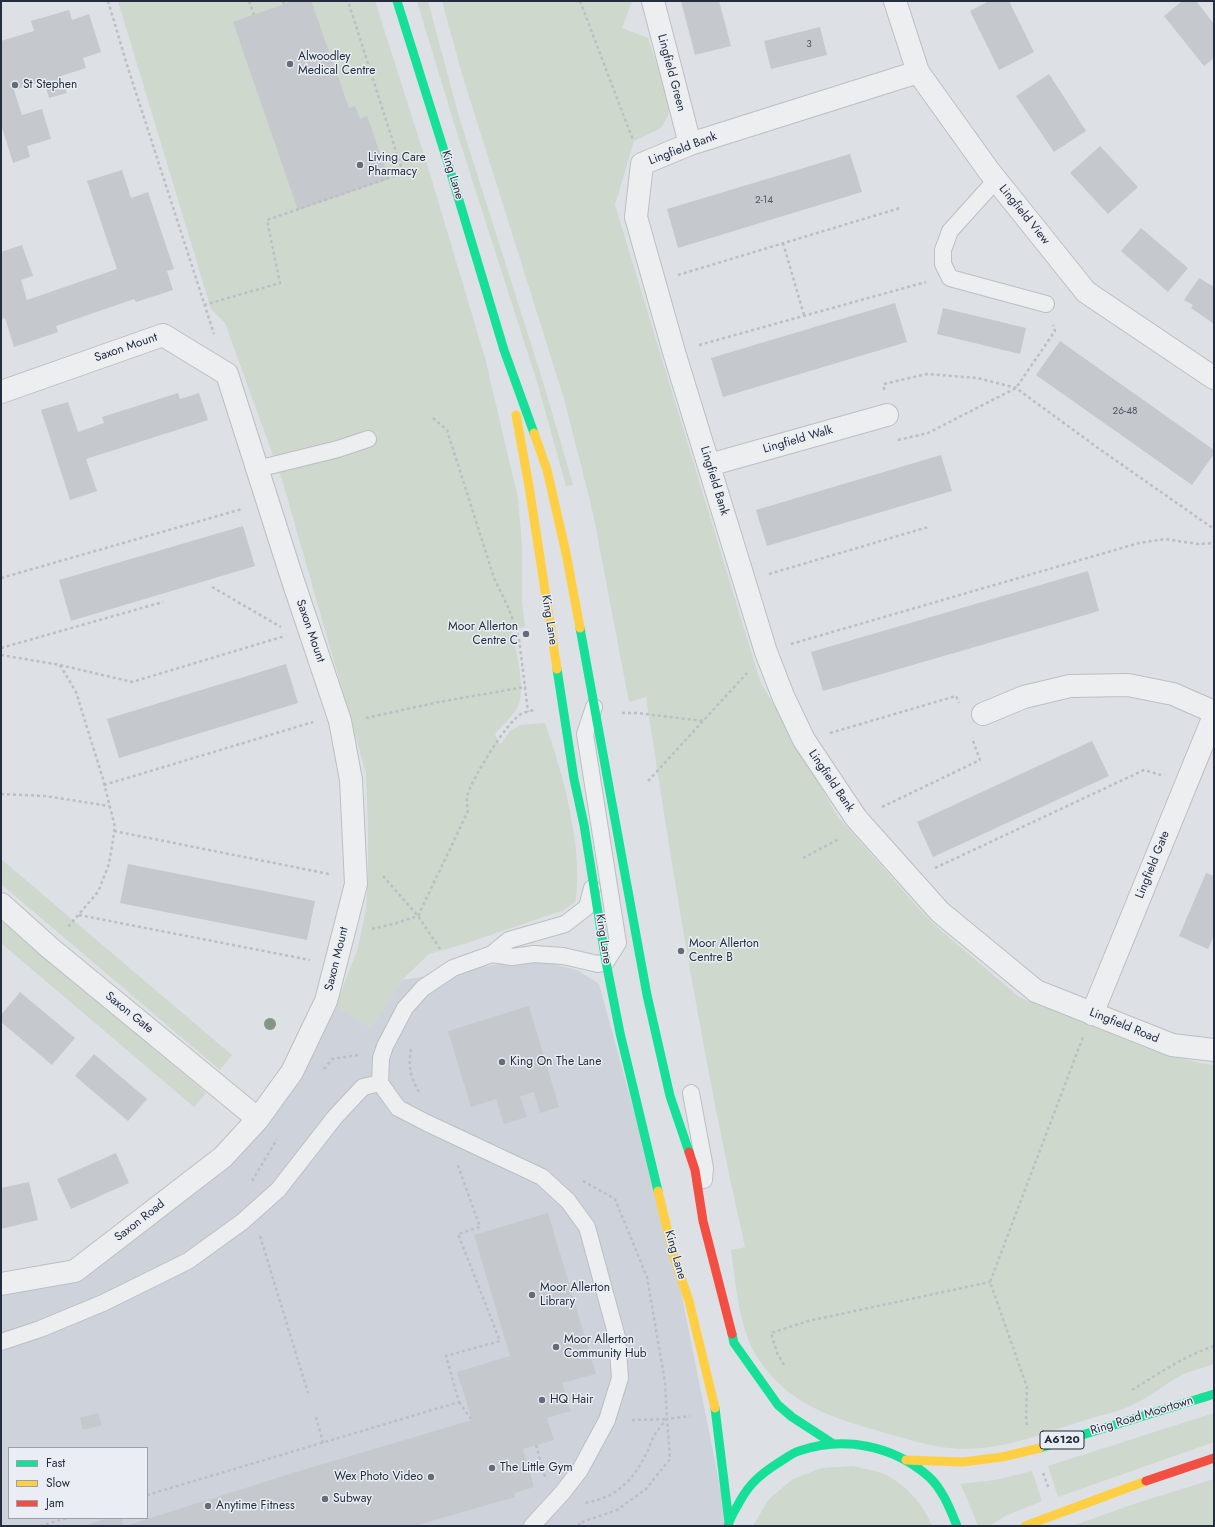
<!DOCTYPE html>
<style>
body{margin:0}
#map{position:relative;width:1215px;height:1527px;overflow:hidden;background:#dde0e4;font-family:Jost,sans-serif}
canvas{display:block}
.frame{position:absolute;inset:0;border:2px solid #242d3d;pointer-events:none}
.legend{position:absolute;left:8px;top:1447px;width:140px;height:72px;box-sizing:border-box;background:#eaeef4;border:1px solid #9ba1ab;margin:0;padding:5px 7px;list-style:none;font-size:12px;color:#242d3d}
.legend li{display:flex;align-items:center;gap:8px;height:20px}
.legend b{width:20px;border:1px solid #9ba1ab}
</style>
<div id="map">
<canvas width="1215" height="1527"></canvas>
<div class="frame"></div>
<ul class="legend">
<li><b style="height:5px;background:#16e098"></b>Fast</li>
<li><b style="height:5px;background:#ffcf43"></b>Slow</li>
<li><b style="height:5px;background:#f24e42"></b>Jam</li>
</ul>
</div>
<script>
const g = document.querySelector('canvas').getContext('2d');
g.lineJoin = 'round';
function paint(path, color) { g.fillStyle = color; g.fill(path, 'evenodd'); }
function stroke(path, color, width, dash) { g.strokeStyle = color; g.lineWidth = width; g.lineCap = dash ? 'butt' : 'round'; g.setLineDash(dash || []); g.stroke(path); }
function drawText(font, color, halo, rows, align = 'center') {
  g.font = font + ' Jost,sans-serif'; g.lineWidth = 3; g.setLineDash([]); g.textBaseline = 'middle'; g.strokeStyle = halo; g.fillStyle = color; for (const [text, x, y, turn = 0] of rows) {
    g.save(); g.translate(x, y); g.rotate((+turn || 0) * Math.PI / 180); g.textAlign = isNaN(turn) ? turn : align; if (halo) g.strokeText(text, 0, 0); g.fillText(text, 0, 0); g.restore();
  }
}
const built = new Path2D(`
 M541 961 577 970 599 984 674 1257 728 1526H1V1284L75 1271 223 1157 326 1001 371 1027 402 980 501 964ZM9 1448H147V1518H9Z`);
const green = new Path2D(`
 M118 1H375L427 164 485 358 518 498 522 545V602L525 626 512 632C516 652 527 690 517 708 511 718 502 726 495 734L500 745 510 731 520 725 545 723C561 768 574 816 577 863 577 877 578 889 575 902L564 910 464 944 429 954 402 980 371 1028 335 1007 358 948 366 909 368 879V829L366 773 283 483 225 323 211 309Z
 M417 1H428L459 117 544 385 573 485 566 486 538 385 453 120Z
 M442 1H632L622 28 648 38 670 104 668 116 661 128 634 141 615 205 760 681 838 817 930 921 1019 997 1156 1052 1200 1063 1214 1065V1364C1204 1368 1191 1370 1182 1375 1165 1384 1150 1397 1132 1405 1118 1412 1101 1415 1085 1420 1045 1433 1003 1450 960 1449 935 1448 910 1440 886 1433 833 1418 789 1406 757 1357 739 1329 736 1283 731 1250L745 1247C704 1066 674 881 646 697L629 702 593 513 565 402 462 74Z
 M1 859 232 1055 220 1070 1 884Z
 M1 917 206 1093 194 1107 1 943Z
 M1214 1413V1442L1058 1497 1048 1466Z
 M853 1466C863 1469 875 1470 884 1474 905 1484 924 1505 932 1526H753L769 1499 793 1479 822 1468Z
 M1032 1471 1042 1501 1005 1516 990 1526H978L966 1496 960 1484 995 1480Z
 M1214 1479V1526H1072L1137 1503Z`);
const building = new Path2D(`
 M293 1H311L349 108 355 106 360 119 367 116 389 179 298 210 233 22Z
 M681 1H719L731 46 695 55Z
 M989 1H1009L1034 52 999 70 970 11Z
 M1182 1H1196L1214 24V58L1204 66 1164 16Z
 M69 10 72 20 89 14 101 52 83 58 86 68 61 76 67 93 49 98 44 81 14 90 22 115 42 109 51 139 27 146 30 157 13 163 1 124V41L34 31 31 21Z
 M820 27 827 55 771 69 764 41Z
 M1049 74 1086 131 1054 152 1016 96Z
 M1100 146 1138 187 1108 214 1070 173Z
 M850 154 862 192 678 248 667 209Z
 M122 170 131 198 148 192 174 269 167 271 173 290 136 302 134 299 56 326 58 332 14 347 5 318 1 319V252L22 245 33 276 21 280 27 300 117 269 87 181Z
 M1141 228 1188 268 1168 292 1121 251Z
 M1199 278 1214 287V324L1191 308 1193 305 1184 300Z
 M895 303 907 342 723 397 711 358Z
 M943 308 1026 328 1020 354 937 334Z
 M1060 341 1214 450V454L1192 485 1036 375Z
 M178 393 180 399 199 393 208 420 86 459 97 491 70 500 41 410 68 402 78 432 104 423 102 417Z
 M941 455 952 491 767 546 756 510Z
 M243 526 255 566 71 621 59 580Z
 M1088 571 1099 611 823 691 811 652Z
 M286 664 298 703 119 758 107 719Z
 M1092 741 1109 776 933 857 917 822Z
 M128 864 315 901 307 940 120 903Z
 M1206 873 1214 876V936L1208 949 1179 936Z
 M20 992 75 1038 52 1065 1 1022V1015Z
 M529 1006 559 1107 540 1113 534 1092 520 1096 527 1117 504 1124 496 1099 471 1107 448 1031Z
 M94 1054 147 1099 128 1121 75 1076Z
 M116 1153 129 1183 71 1209 57 1179Z
 M29 1182 38 1220 1 1229V1188Z
 M548 1213 596 1374 562 1383 571 1411 547 1418 554 1440 523 1449 534 1487 514 1493 515 1497 414 1526H125L296 1472 472 1420 457 1372 510 1356 474 1235Z
 M98 1413 102 1425 83 1430 80 1418Z
 M108 1518H121L124 1526H84Z`);
const path = new Path2D(`
 M108 1 127 65 214 334
 M249 1 254 15
 M283 1 284 4
 M580 1 633 140
 M783 243 804 315
 M678 275 900 208
 M204 305 280 283 267 220 403 173 348 1
 M699 345 926 282
 M884 390V384L926 374 978 378 1016 388 1098 448 1214 529
 M433 418 447 430 494 578 509 609 519 639 525 687
 M898 440 928 433 1016 388 1055 331 1053 325
 M769 574 928 527
 M1 578 242 509
 M212 587 281 627
 M791 644 1139 543 1165 539 1198 544 1214 543
 M1 648 163 602
 M1 655 60 665 132 682 285 636
 M60 665 76 692 103 779 115 827 109 864 98 892 67 928
 M622 713H637L703 721
 M366 718 439 702 525 687 528 712
 M830 733 956 696 959 703
 M648 781 747 673
 M104 785 313 722
 M1 794 45 796 109 806
 M882 807 980 760 972 738
 M114 831 329 874
 M803 858 839 839
 M935 868 1144 770 1161 775
 M383 876 418 916 440 949
 M79 915 310 960
 M372 929 393 924 418 916 468 811C467 805 466 799 468 793 474 776 506 723 521 714 525 712 531 711 536 709
 M411 1049C408 1066 410 1076 419 1092
 M324 1069 332 1059 358 1055
 M252 1181 277 1139
 M583 1181 615 1199 647 1277 665 1382 667 1419C663 1424 657 1430 654 1436 650 1442 649 1450 645 1456 631 1483 615 1498 584 1503
 M260 1236 308 1393
 M784 1365 777 1353 771 1333 808 1321 990 1282
 M1132 1390C1158 1374 1184 1356 1214 1346
 M459 1402 472 1420
 M316 1417 323 1443
 M632 1420 667 1419
 M1027 1425 1026 1420 1027 1387 990 1282 1083 1037
 M536 1445 545 1477
 M1043 1473 1049 1489
 M147 1495 459 1402 446 1356 500 1341 458 1234 480 1227 457 1163
 M40 1526 67 1518
 M580 1526 579 1523 617 1510 646 1489 670 1459 667 1419 690 1416`);
const lane = new Path2D(`
 M996 180 950 231 943 250V264L950 278 1046 304
 M257 469 338 449 368 439
 M492 954 512 957 534 954 563 956 598 964 606 962 618 943 585 734 594 707
 M691 1093 705 1168 704 1180
 M1 1342 40 1329 103 1303 188 1261 242 1222 278 1190 335 1117 363 1087 380 1083
 M532 1526 563 1492 580 1470 607 1420 620 1378 617 1337 587 1227 568 1201 542 1177 427 1123 398 1108 380 1083 381 1058 385 1046 405 1008 423 988 453 968 492 954 509 940 565 924 587 907 592 888`);
const street = new Path2D(`
 M653 1 690 144
 M895 1 918 72 989 171 1086 292 1214 378
 M918 72 690 144 642 164 636 217 674 352 766 652 783 696 804 740 856 818 940 912 1036 991 1172 1045 1214 1050
 M1 392 163 335 227 374 292 578 340 721 351 780 356 884 343 935 326 1001 292 1072 258 1119 223 1157 75 1271 1 1284
 M709 465 887 415
 M983 714 1024 697 1070 686 1128 685 1173 694 1214 712
 M1 904 50 948 258 1119
 M1092 1014 1214 716`);
const fast = new Path2D(`
 M397 1 446 157 504 350 534 433
 M580 628 647 995 670 1096 689 1152
 M557 669 574 779 584 825 606 962 620 1033 658 1191
 M732 1334 734 1343 778 1405 792 1417 832 1443
 M715 1408 729 1522
 M1040 1448 1214 1394
 M728 1526C730 1517 736 1509 740 1501 750 1483 761 1474 778 1463 785 1459 792 1453 799 1451 844 1436 892 1445 928 1476 942 1488 950 1509 957 1526`);
const slow = new Path2D(`
 M516 415 529 486 557 669
 M534 433 547 470 566 553 580 628
 M658 1191 674 1257 689 1301 715 1408
 M906 1460 963 1462 1002 1457 1040 1448
 M1025 1526 1146 1481`);
const jam = new Path2D(`
 M689 1152 695 1170 703 1221 732 1334
 M1146 1481 1214 1458`);
const trees = [
 [270,1024]
];
const markers = [
 [290,64,4,"#656c77"],
 [15,85,4,"#656c77"],
 [360,165,4,"#656c77"],
 [526,634,4,"#656c77"],
 [681,951,4,"#656c77"],
 [502,1062,4,"#656c77"],
 [532,1295,4,"#656c77"],
 [556,1347,4,"#656c77"],
 [542,1400,4,"#656c77"],
 [492,1468,4,"#656c77"],
 [431,1477,4,"#656c77"],
 [325,1499,4,"#656c77"],
 [208,1506,4,"#656c77"]
];
const numberNames = [
 ["3",809,45],
 ["2-14",764,201],
 ["26-48",1125,412]
];
const shields = [
 [1062,1440,44]
];
const shieldNames = [
 ["A6120",1062,1440]
];
const poiNames = [
 ["Alwoodley",298,57],
 ["Medical Centre",298,71],
 ["St Stephen",23,85],
 ["Living Care",368,158],
 ["Pharmacy",368,172],
 ["Moor Allerton",518,627,"right"],
 ["Centre C",518,641,"right"],
 ["Moor Allerton",689,944],
 ["Centre B",689,958],
 ["King On The Lane",510,1062],
 ["Moor Allerton",540,1288],
 ["Library",540,1302],
 ["Moor Allerton",564,1340],
 ["Community Hub",564,1354],
 ["HQ Hair",550,1400],
 ["The Little Gym",500,1468],
 ["Wex Photo Video",423,1477,"right"],
 ["Subway",333,1499],
 ["Anytime Fitness",216,1506]
];
const streetNames = [
 ["Lingfield Green",671,73,75],
 ["Lingfield Bank",683,149,-21],
 ["King Lane",452,175,73],
 ["Lingfield View",1024,215,51],
 ["Saxon Mount",126,348,-19],
 ["Lingfield Walk",798,440,-16],
 ["Lingfield Bank",714,481,73],
 ["King Lane",549,620,81],
 ["Saxon Mount",310,631,71],
 ["Lingfield Bank",831,781,56],
 ["Lingfield Gate",1153,865,-68],
 ["King Lane",603,939,81],
 ["Saxon Mount",337,959,-76],
 ["Saxon Gate",129,1013,39],
 ["Lingfield Road",1124,1026,22],
 ["Saxon Road",140,1221,-38],
 ["King Lane",675,1255,74],
 ["Ring Road Moortown",1142,1416,-17]
];
paint(built, '#ced3db');
paint(green, '#ced8cd');
paint(building, '#c5c8cc');
stroke(lane, '#bcbec2', 18);
stroke(street, '#bcbec2', 24);
stroke(path, '#bcbec4', 2.5, [3, 3]);
stroke(lane, '#edeef0', 16);
stroke(street, '#edeef0', 22);
stroke(fast, '#16e098', 9);
stroke(slow, '#ffcf43', 9);
stroke(jam, '#f24e42', 9);
g.fillStyle = '#829681';
for (const [x, y] of trees) { g.beginPath(); g.arc(x, y, 6, 0, 2 * Math.PI); g.fill(); }
for (const [x, y, r, color] of markers) { const dot = new Path2D(); dot.arc(x, y, r, 0, 2 * Math.PI); g.fillStyle = color; g.fill(dot); stroke(dot, '#eaeef4', 1.5); }
drawText('10px', '#4d5462', null, numberNames);
for (const [x, y, w] of shields) { const box = new Path2D(); box.roundRect(x - w / 2, y - 9, w, 18, 3); g.fillStyle = '#eaeef4'; g.fill(box); stroke(box, '#242d3d', 1); }
drawText('bold 11px', '#242d3d', null, shieldNames);
drawText('12px', '#242d3d', '#eaeef4', poiNames, 'left');
drawText('12px', '#242d3d', '#eaeef4', streetNames);
</script>
